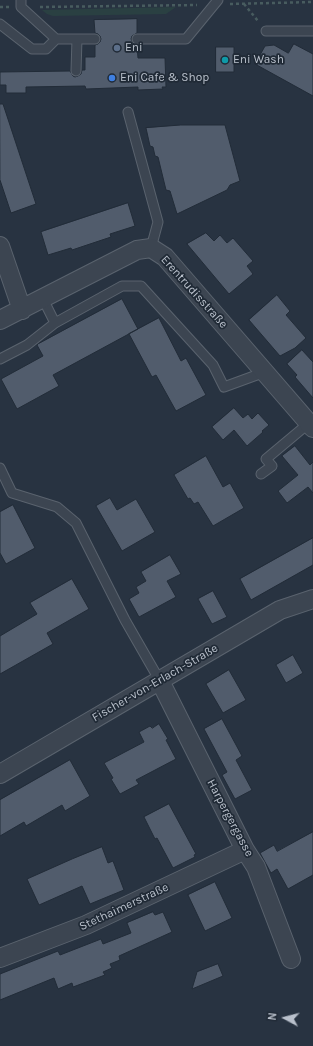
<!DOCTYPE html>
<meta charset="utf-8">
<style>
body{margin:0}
#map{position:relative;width:313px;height:1046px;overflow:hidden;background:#283341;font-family:Karla,sans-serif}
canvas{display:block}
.north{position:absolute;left:265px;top:998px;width:40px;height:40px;-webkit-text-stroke:3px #202a36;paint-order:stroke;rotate:277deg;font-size:11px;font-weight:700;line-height:16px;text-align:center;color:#b9c0cb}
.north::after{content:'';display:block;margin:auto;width:14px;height:18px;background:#b9c0cb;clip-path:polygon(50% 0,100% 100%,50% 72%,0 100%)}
</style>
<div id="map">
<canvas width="313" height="1046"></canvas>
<div class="north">N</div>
</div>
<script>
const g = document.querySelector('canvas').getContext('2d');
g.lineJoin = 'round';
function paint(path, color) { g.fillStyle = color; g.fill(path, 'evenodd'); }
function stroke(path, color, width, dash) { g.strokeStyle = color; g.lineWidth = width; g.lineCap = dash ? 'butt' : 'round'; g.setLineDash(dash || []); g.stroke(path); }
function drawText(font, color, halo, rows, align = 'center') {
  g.font = font + ' Karla,sans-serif'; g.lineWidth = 3.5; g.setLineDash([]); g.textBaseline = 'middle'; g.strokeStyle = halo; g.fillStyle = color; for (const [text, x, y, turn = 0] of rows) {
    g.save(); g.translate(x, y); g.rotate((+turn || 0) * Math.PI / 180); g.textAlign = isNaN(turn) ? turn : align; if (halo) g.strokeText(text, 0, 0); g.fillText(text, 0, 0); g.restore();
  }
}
const green = new Path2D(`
 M176 7 166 14 53 16 47 14 42 10Z`);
const building = new Path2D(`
 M137 19V33L132 36 131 39 134 44 137 45 138 58H165L166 87H162L163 89 138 90V87L86 89 85 86 26 87V93H6V85H0V72L70 71 73 76 75 77 78 76 81 74 82 70H85V57H95V45L98 44 100 42 101 39 100 36 98 34 95 33 94 20Z
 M294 44 313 54V96L255 64 265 46 274 45 288 53Z
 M216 47H234V72H216Z
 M0 104H3L36 204 11 213 0 180Z
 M181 125H225L240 181 230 185 227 190 177 214 170 191 166 190 158 157 155 156 153 147 150 146 146 128Z
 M128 203 135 226 110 234 111 237 72 250 71 248 48 255 41 232Z
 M206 233 214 241 220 235 227 243 233 238 253 261 247 266 253 274 229 294 187 244Z
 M277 295 290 311 286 315 306 338 295 348 280 356 249 320Z
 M122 299 138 329 53 375 59 386 17 409 1 379 43 356 37 345 38 344Z
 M159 318 181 361 186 358 206 395 176 411 156 375 152 377 129 334Z
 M302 350 313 362V398L295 377 297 375 287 364Z
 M234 408 243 418 248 414 252 419 258 413 269 425 262 431 263 432 247 446 234 430 223 440 212 427Z
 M295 446 310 465 313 462V493L308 487 287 503 278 491 298 475 282 456Z
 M206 456 223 487 230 483 244 508 213 526 198 502 194 504 190 498 188 499 174 475Z
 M110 498 117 510 136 499 155 532 122 551 96 506Z
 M13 505 35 548 6 564 0 553V512Z
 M313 538V565L251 600 240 579Z
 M170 555 181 574 167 581 176 597 139 617 129 599 139 593 136 587 146 581 141 572Z
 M72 579 89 609 47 633 53 644 0 674V636L37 614 30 603Z
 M213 591 227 617 212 624 198 599Z
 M293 655 303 673 286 683 276 665Z
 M229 670 246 700 223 713 206 684Z
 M222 719 242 756 236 760 252 790 235 799 222 775 227 772 204 729Z
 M159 724 168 739 166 740 176 759 136 780 139 784 120 794 111 779 113 778 104 763 144 742 139 732 150 726 152 728Z
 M70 760 90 796 65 811 62 805 26 826 24 822 0 836V800Z
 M169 804 196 854 194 855 195 857 173 868 157 838 155 839 144 817Z
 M313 832V875L288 889 277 869 271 873 260 853 274 845 277 851Z
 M102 847 108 863 113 861 124 890 90 904 82 886 39 905 27 879 72 859Z
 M215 882 232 918 205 931 188 895Z
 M153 912 155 915 163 912 172 932 119 956 120 960 110 964 112 968 103 972 105 975 73 987 72 983 58 989 54 978 0 1000V974L58 951 60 955 101 939 103 944 131 933 127 923Z
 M218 964 223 976 192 989 197 972Z`);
const path = new Path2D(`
 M230 4 313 2
 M244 4 258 21
 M0 7H9
 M40 7 197 5`);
const lane = new Path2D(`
 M21 0V7L56 39H95
 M0 24 32 49H46L56 39
 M266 31H313
 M137 39H186L218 0
 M76 71 77 39
 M128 112 158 222 151 248
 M43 299 55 323
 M0 359 27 345 55 323 122 286H141L213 365 224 387 265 372
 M0 468 12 493 57 507 76 523 125 620 160 681
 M261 474 272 466 266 459 309 423`);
const street = new Path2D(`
 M0 246 22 310
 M0 320 137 250 151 248 165 257 313 428
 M160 681 245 850 256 867 291 959
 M0 774 280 610 313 599
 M0 958 86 925 245 850`);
const markers = [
 [117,48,4,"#5c6f8a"],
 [225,60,4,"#0f9aa8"],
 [112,78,4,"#3f7fe0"]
];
const poiNames = [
 ["Eni",125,48],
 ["Eni Wash",233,60],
 ["Eni Cafe & Shop",120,78]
];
const streetNames = [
 ["Erentrudisstraße",194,292,48],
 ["Fischer-von-Erlach-Straße",155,683,-30],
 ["Harpergergasse",230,818,62],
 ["Stethaimerstraße",124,907,-25]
];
paint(green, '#2a4042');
paint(building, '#515c6c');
stroke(building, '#222c38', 1);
stroke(lane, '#5a636e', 11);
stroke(street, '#5a636e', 20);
stroke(path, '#485c5f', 2.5, [3, 3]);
stroke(lane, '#3c4551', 9);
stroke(street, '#3c4551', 18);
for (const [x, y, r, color] of markers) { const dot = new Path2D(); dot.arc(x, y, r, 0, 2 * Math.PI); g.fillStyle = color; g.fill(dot); stroke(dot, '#202a36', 1.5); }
drawText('12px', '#b9c0cb', '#202a36', poiNames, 'left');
drawText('12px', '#b9c0cb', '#202a36', streetNames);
</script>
